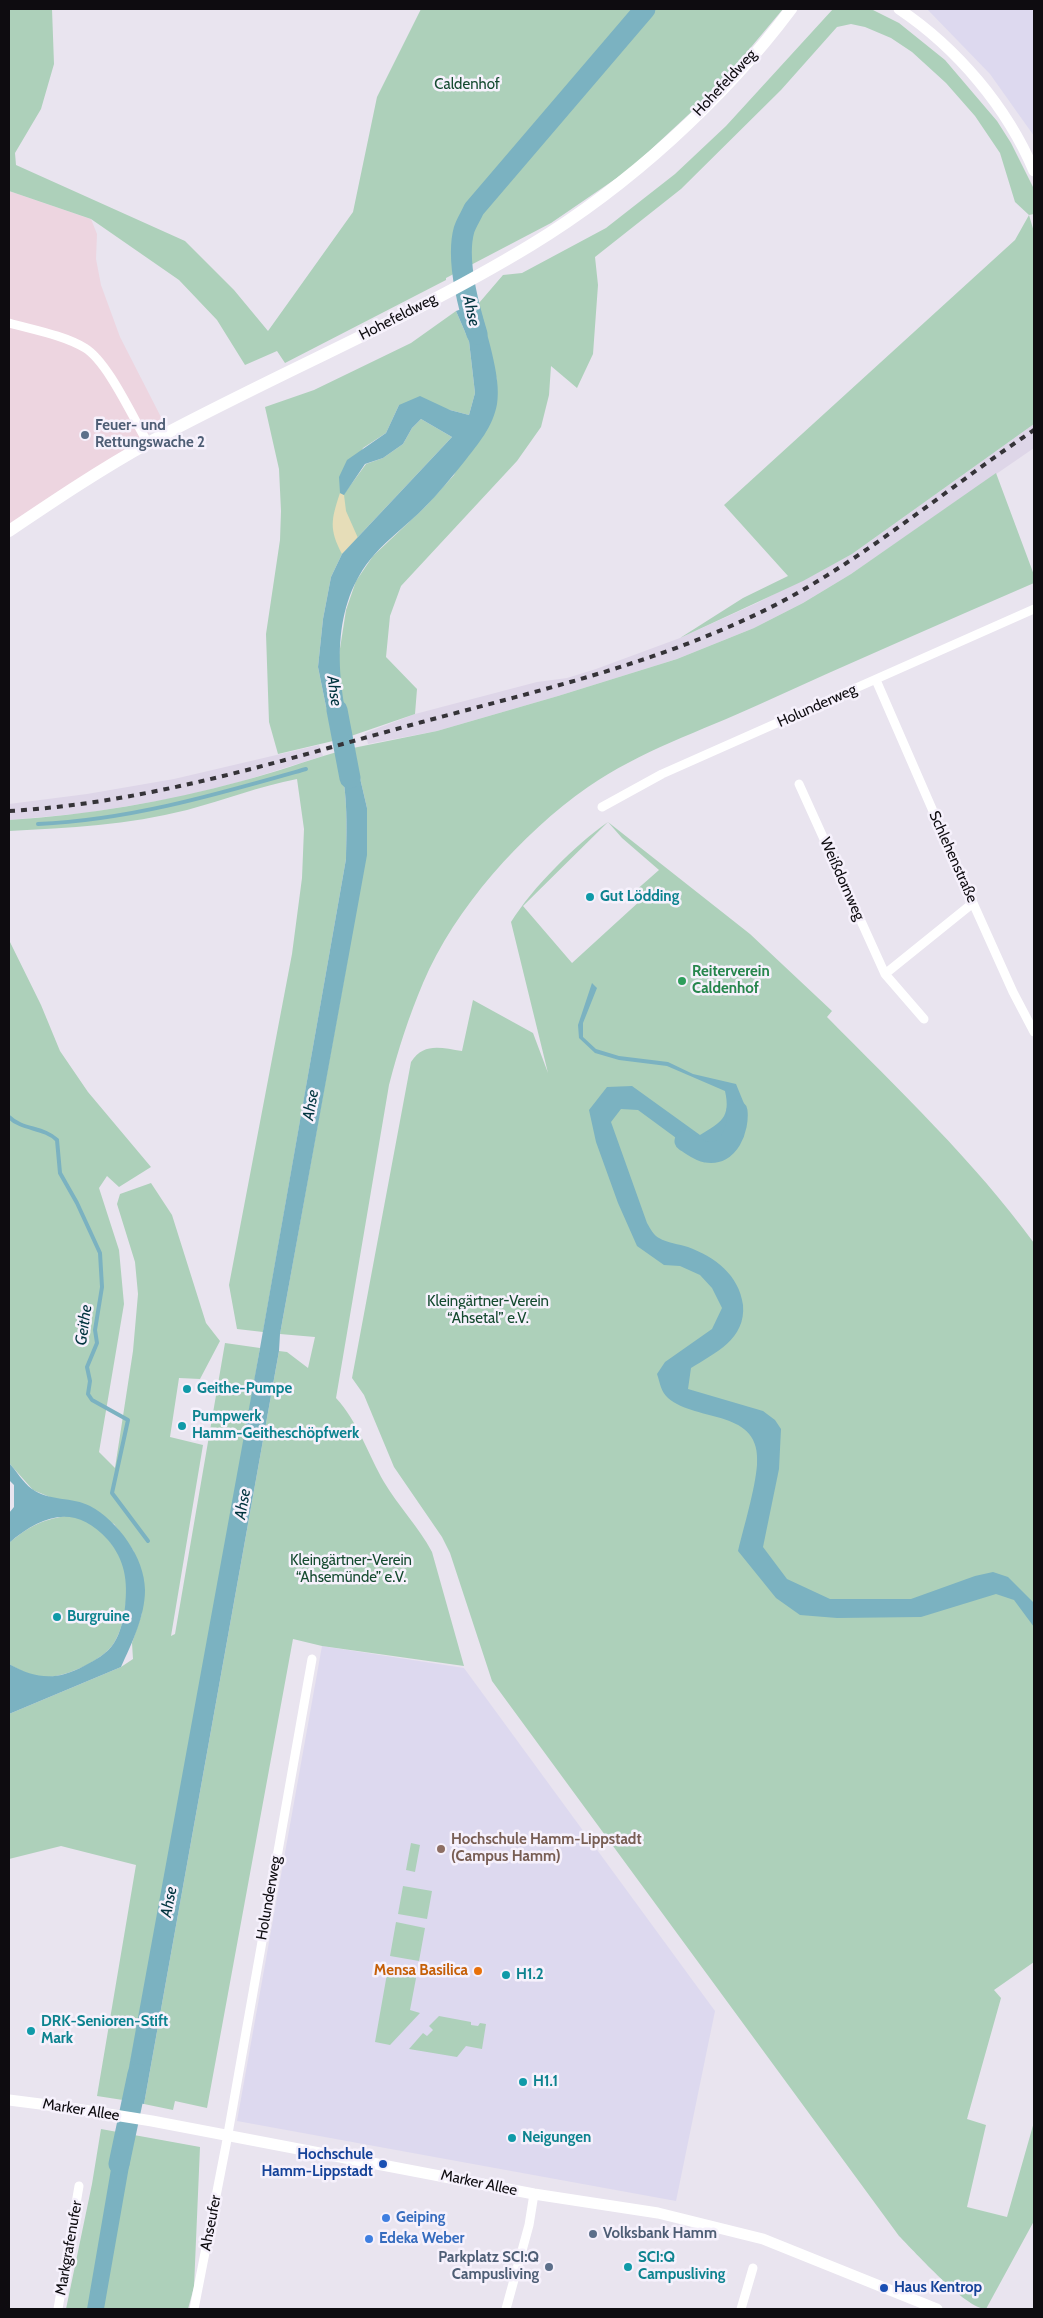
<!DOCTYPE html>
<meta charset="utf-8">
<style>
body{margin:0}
#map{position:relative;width:1043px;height:2318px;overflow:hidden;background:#e9e4ef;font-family:Cabin,sans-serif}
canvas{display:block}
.frame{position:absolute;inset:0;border:10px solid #0e0c10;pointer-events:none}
</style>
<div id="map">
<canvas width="1043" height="2318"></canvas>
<div class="frame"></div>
</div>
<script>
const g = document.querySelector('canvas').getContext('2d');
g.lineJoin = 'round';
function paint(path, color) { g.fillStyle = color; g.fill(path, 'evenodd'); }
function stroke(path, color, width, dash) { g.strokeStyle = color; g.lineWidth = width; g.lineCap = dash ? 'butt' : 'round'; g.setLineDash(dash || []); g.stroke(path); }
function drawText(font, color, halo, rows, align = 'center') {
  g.font = font + ' Cabin,sans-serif'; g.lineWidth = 5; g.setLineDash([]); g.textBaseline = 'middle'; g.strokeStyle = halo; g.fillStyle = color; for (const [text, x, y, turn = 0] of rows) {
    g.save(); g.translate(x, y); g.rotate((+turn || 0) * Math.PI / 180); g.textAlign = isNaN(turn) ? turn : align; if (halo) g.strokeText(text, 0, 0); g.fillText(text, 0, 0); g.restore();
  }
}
const commercial = new Path2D(`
 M9 191 91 219 97 234 96 259 101 285 120 337 164 423 9 527Z`);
const built = new Path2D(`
 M1034 424V448L851 574 803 603 754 628 677 659 558 696 437 731 368 744 365 733 415 714 537 682 567 678 596 669 680 638 757 603 852 554Z
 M319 745 323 756 243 781 176 798 86 813 9 820V804L87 794 174 779Z`);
const education = new Path2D(`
 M927 9H1034V136L990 74Z
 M322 1646 464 1668 715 2011 676 2201 237 2121Z`);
const green = new Path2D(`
 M9 9H52L54 64 41 109 15 153 16 165 185 241 234 290 268 331 353 212 377 97 421 9H783L716 89 630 169 551 223 446 278V280L285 363 277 351 245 365 217 320 179 280 91 219 9 191Z
 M833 9H871L899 23 945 60 997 121 1011 143 1034 189V214L1029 215 1034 232V424L852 554 803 581 680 638 743 598 788 576 724 505 1015 240 1029 215 1015 202 1000 153 975 116 946 83 912 52 891 38 865 27 851 24 837 27 781 90 681 189 595 257 598 285 593 354 577 388 551 366 549 395 541 427 517 461 401 586 390 616 386 657 417 689 415 714 351 736 343 705 339 678V655L346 610 356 581 373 556 425 507 454 475 497 381 479 303 503 275 522 273 606 228 675 174 726 126Z
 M456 311 469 341 475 393 469 415 450 410 399 405 386 433 363 448 344 494 366 464 383 458 403 444 412 428 421 419 452 437 342 554 331 577 323 619 318 667 333 741 278 754 269 722 266 634 280 540 281 511 279 469 265 407 314 390 411 343Z
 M996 473 1034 575V583C942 623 850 663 758 705 701 731 640 751 588 787 521 834 455 908 423 983 409 1016 398 1050 389 1085L336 1398C358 1422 368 1454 384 1482 398 1506 419 1527 432 1552L464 1666 322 1646 293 1639 207 2108 175 2101 173 2110 144 2104 279 1351 287 1352 308 1368 315 1337 280 1334 347 962 367 808 353 748 437 731 558 696 677 659 754 628 803 603 851 574Z
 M337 752C348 786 347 824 346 859L263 1332 237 1329 229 1285 292 954 302 878 304 829 297 779C260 786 224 800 187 810 128 825 69 828 9 831V820C88 815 165 802 242 781 274 773 305 761 337 752Z
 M608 822 750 934 832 1011 827 1017C899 1090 974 1161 1034 1243V1962L994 1990 1001 1998 967 2119 986 2125 967 2207 1007 2217 1034 2122V2221L986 2309C966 2309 915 2252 899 2236L492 1681 450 1553 442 1537 394 1467 364 1395 352 1378 411 1062C424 1042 441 1048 462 1051L473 1000 533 1033 548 1073 511 922C532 888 575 845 608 822ZM608 822 622 838 659 870 634 892 641 900 572 963 523 906Z
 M9 940 41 1005 60 1051 88 1092 151 1167 119 1187 107 1176 99 1188 119 1250 124 1304 99 1452 115 1468 133 1351 138 1294 135 1262 117 1204 120 1194 151 1183 172 1215 206 1323 220 1341 200 1379 179 1378 170 1437 203 1445 171 1636 175 1634 225 1343 260 1348 185 1786 123 2100 97 2096 136 1865 61 1846 9 1859V1714L121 1667 133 1659 132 1643 142 1613 140 1568 133 1550 114 1524 33 1490 9 1463Z
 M66 1516C72 1517 80 1517 85 1520 102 1528 120 1551 125 1569 130 1588 125 1626 114 1643 103 1661 61 1680 40 1677 29 1675 19 1670 9 1664V1543C28 1527 41 1520 66 1516Z
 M411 1843 420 1845 415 1872 406 1870Z
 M403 1886 432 1891 427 1919 398 1914Z
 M396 1922 425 1928 419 1961 390 1956Z
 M388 1968 393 1969V1973L402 1975 403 1971 417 1973 410 2010 420 2013 390 2045 375 2042Z
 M439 2016 471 2022V2025L478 2026 480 2023 486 2024 482 2049 466 2046 457 2057 409 2049 423 2033 427 2036 433 2030 429 2026Z
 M101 2129 200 2147 194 2287 188 2309H66L92 2184Z`);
const sand = new Path2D(`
 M340 493 344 495 346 511 358 538 342 554C329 529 331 520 340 493Z`);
const water = new Path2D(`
 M479 303C485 330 502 377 497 404 493 427 478 444 464 462 451 478 438 494 424 508 408 524 389 538 374 555 330 605 336 677 351 736L333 741 318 667 323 619 331 577 342 554 452 437 421 419 412 428 403 444 383 458 365 464 344 495 340 493 339 477 347 460 386 433 399 405 420 396 450 410 469 415 475 393 469 341 456 311Z
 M353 748 367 808V855L280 1334 279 1351 144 2104 123 2100 260 1348 346 859C347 824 348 786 337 752Z
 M592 983 597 988 583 1023V1037L596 1049 619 1056 668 1062 693 1074 736 1084 745 1106 736 1136 709 1155 687 1146 638 1110 621 1109 611 1122 647 1223C650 1228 654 1236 659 1238 667 1243 679 1244 688 1247 715 1257 739 1275 743 1305 746 1339 715 1353 691 1368L688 1389 763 1411 775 1420 781 1429 779 1469 763 1547 787 1579 830 1599H911L975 1576 993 1572 1008 1577 1034 1603V1627L1014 1600 996 1594 921 1617 837 1618 800 1615 776 1598 738 1551C744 1526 755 1490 757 1465 762 1408 697 1423 668 1398 661 1392 660 1383 657 1374L665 1362 712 1329 722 1308 712 1288 700 1275 680 1266 664 1265 637 1246 618 1203 596 1142 589 1110 607 1087 632 1086 700 1135C721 1122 731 1118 725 1091L667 1066 619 1060 595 1053 579 1038 578 1025Z
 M9 1463C17 1471 22 1482 32 1489 48 1501 73 1497 90 1506 118 1521 145 1558 145 1590 145 1616 132 1643 121 1667L9 1714V1664C36 1679 56 1681 84 1666 95 1660 107 1654 114 1643 120 1634 124 1618 125 1607 128 1581 125 1560 108 1540 75 1503 42 1515 9 1543V1513L14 1507V1485L9 1480Z
 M117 2134 134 2138 104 2309H87Z`);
const stream = new Path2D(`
 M38 824C130 820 218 794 306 769
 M9 1117C22 1130 44 1127 57 1140L60 1173 77 1203 100 1253 102 1287 95 1330 97 1343 87 1367 90 1381 88 1394 92 1400 128 1420 112 1493 148 1541`);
const river = new Path2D(`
 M477 334C468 305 456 259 464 230 466 223 471 216 474 209L645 9
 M337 710 350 778
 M685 1141C692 1145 699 1151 706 1152 729 1157 739 1128 737 1111
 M119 2164 138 2074`);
const minor = new Path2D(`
 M9 323C34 330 63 335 85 348 108 362 133 418 148 443
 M876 680 973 903 1013 992 1034 1032
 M799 784 885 974 973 903
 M602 807 662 774 1034 609
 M885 974 924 1019
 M58 2309 79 2186
 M194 2309 226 2145 312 1659
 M506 2309 529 2225 534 2194
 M741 2309 753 2268`);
const tertiary = new Path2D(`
 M899 9C957 48 1007 107 1034 171
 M9 2100 64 2107 152 2121 534 2194 658 2213 763 2239 937 2309`);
const secondary = new Path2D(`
 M9 531C55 500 101 469 150 442 276 374 409 319 531 245 628 186 723 100 791 9`);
const rail = new Path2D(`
 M9 811C150 803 286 759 422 722 544 689 668 661 781 602 871 554 949 487 1034 430`);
const markers = [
 [85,435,5,"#5c6f8a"],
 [590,897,5,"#0f9aa8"],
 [682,981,5,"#2e9e5b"],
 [187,1389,5,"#0f9aa8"],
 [182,1426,5,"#0f9aa8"],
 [57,1617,5,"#0f9aa8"],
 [441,1849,5,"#8d6e63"],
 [478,1971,5,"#e8710a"],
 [506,1975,5,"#0f9aa8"],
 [31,2031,5,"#0f9aa8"],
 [523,2082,5,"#0f9aa8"],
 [512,2138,5,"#0f9aa8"],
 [383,2164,5,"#1a4fb4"],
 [386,2218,5,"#3f7fe0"],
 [593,2234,5,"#5c6f8a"],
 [369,2239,5,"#3f7fe0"],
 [549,2267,5,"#5c6f8a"],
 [628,2267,5,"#0f9aa8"],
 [884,2288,5,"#1a4fb4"]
];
const streetNames = [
 ["Hohefeldweg",725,83,-47],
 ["Hohefeldweg",398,317,-27],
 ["Holunderweg",817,706,-24],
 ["Schlehenstraße",953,857,66],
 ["Weißdornweg",842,879,66],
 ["Holunderweg",269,1898,-80],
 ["Marker Allee",81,2110,9],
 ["Marker Allee",479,2183,12],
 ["Ahseufer",211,2223,-79],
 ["Markgrafenufer",69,2248,-80]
];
const parkNames = [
 ["Caldenhof",467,85],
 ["Kleingärtner-Verein",488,1302],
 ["“Ahsetal” e.V.",488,1319],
 ["Kleingärtner-Verein",351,1561],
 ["“Ahsemünde” e.V.",351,1578]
];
const serviceNames = [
 ["Feuer- und",95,426],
 ["Rettungswache 2",95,443],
 ["Volksbank Hamm",603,2234],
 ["Parkplatz SCI:Q",539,2258,"right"],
 ["Campusliving",539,2275,"right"]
];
const cultureNames = [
 ["Gut Lödding",600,897],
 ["Geithe-Pumpe",197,1389],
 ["Pumpwerk",192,1417],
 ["Hamm-Geitheschöpfwerk",192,1434],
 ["Burgruine",67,1617],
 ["H1.2",516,1975],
 ["DRK-Senioren-Stift",41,2022],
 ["Mark",41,2039],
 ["H1.1",533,2082],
 ["Neigungen",522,2138],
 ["SCI:Q",638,2258],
 ["Campusliving",638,2275]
];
const leisureNames = [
 ["Reiterverein",692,972],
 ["Caldenhof",692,989]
];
const educationNames = [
 ["Hochschule Hamm-Lippstadt",451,1840],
 ["(Campus Hamm)",451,1857]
];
const foodNames = [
 ["Mensa Basilica",468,1971]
];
const transitNames = [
 ["Hochschule",373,2155],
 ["Hamm-Lippstadt",373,2172],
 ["Haus Kentrop",894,2288,"left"]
];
const shopNames = [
 ["Geiping",396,2218],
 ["Edeka Weber",379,2239]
];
const waterNames = [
 ["Ahse",471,311,77],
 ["Ahse",334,691,82],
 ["Ahse",311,1105,-80],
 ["Geithe",84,1325,-82],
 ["Ahse",243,1504,-80],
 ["Ahse",169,1902,-79]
];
paint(commercial, '#edd5e0');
paint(built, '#ded6e8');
paint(education, '#ddd9ef');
paint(green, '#add0ba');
paint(sand, '#e6ddb8');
paint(water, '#7bb2c1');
stroke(stream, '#7bb2c1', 4);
stroke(river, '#7bb2c1', 21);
stroke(minor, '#fff', 9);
stroke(tertiary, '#fff', 11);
stroke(secondary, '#fff', 12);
stroke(rail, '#353338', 4, [6, 6]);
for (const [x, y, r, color] of markers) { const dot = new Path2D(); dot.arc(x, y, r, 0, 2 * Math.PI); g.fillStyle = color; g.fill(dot); stroke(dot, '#f6f1fc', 2); }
drawText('15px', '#0e0c10', '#f6f1fc', streetNames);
drawText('15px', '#144a2f', '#f6f1fc', parkNames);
drawText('bold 15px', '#4e5e75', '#f6f1fc', serviceNames, 'left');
drawText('bold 15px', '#0d838f', '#f6f1fc', cultureNames, 'left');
drawText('bold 15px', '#27864d', '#f6f1fc', leisureNames, 'left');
drawText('bold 15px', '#785e54', '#f6f1fc', educationNames, 'left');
drawText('bold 15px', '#c56008', '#f6f1fc', foodNames, 'right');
drawText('bold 15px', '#164399', '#f6f1fc', transitNames, 'right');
drawText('bold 15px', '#366cbe', '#f6f1fc', shopNames, 'left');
drawText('italic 16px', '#00343f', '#f6f1fc', waterNames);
</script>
